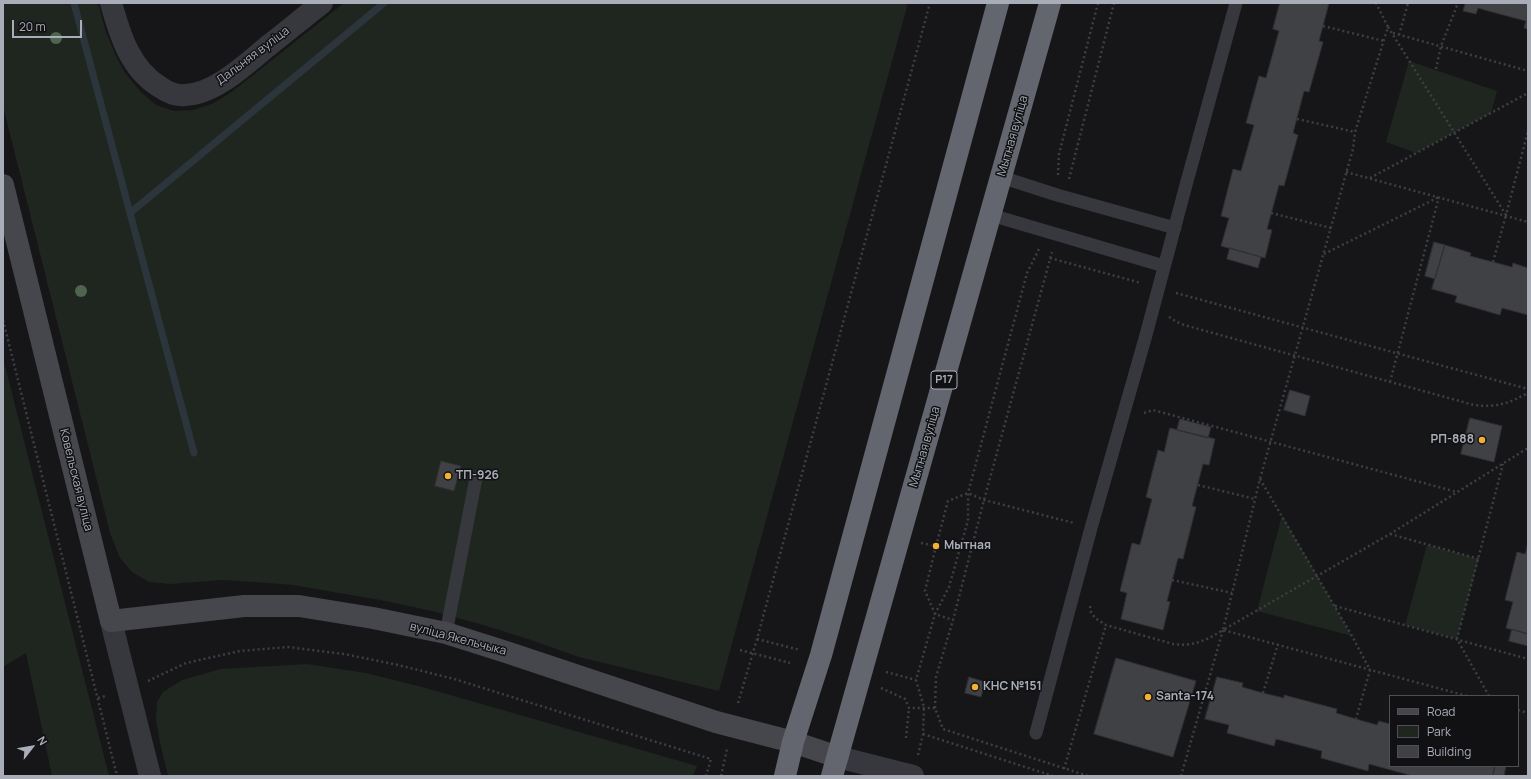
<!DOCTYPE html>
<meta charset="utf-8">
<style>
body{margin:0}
#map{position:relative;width:1531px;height:779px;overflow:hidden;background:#161618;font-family:Manrope,sans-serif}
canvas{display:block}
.frame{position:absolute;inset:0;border:4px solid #a8adb8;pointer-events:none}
.legend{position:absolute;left:1389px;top:695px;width:130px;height:72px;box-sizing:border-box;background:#111113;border:1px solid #4d4f55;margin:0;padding:5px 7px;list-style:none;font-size:12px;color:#a8adb8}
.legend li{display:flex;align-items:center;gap:8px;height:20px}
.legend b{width:20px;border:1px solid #4d4f55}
.north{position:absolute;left:12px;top:727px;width:40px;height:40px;-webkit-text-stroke:3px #111113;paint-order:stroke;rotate:59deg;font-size:11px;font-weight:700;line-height:16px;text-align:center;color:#a8adb8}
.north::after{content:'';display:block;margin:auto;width:14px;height:18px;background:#a8adb8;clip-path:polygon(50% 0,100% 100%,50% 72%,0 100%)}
.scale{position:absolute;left:12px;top:20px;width:70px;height:18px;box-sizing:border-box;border:2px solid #a8adb8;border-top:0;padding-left:5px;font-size:12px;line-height:14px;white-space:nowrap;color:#a8adb8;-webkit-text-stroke:3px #111113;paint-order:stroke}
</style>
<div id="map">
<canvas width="1531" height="779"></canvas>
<div class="frame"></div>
<ul class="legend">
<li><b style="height:5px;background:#45474d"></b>Road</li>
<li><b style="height:11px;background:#1e261f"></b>Park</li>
<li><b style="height:11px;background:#404145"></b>Building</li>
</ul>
<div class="north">N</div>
<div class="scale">20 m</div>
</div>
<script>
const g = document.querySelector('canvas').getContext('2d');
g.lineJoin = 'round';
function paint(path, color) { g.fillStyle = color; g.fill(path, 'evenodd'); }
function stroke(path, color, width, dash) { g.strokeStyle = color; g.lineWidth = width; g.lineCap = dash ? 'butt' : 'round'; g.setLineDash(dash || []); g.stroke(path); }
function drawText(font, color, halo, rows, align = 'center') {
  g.font = font + ' Manrope,sans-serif'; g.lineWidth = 3; g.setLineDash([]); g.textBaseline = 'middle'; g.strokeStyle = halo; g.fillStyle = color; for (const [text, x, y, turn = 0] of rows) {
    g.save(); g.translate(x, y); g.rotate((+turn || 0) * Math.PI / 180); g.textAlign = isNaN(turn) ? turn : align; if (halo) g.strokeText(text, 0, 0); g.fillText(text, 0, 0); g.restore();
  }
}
const green = new Path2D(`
 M3 3H98L106 32 115 54 125 73 141 92 156 105 174 111 193 110 212 104 233 91 344 3H908L719 691 579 657 531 640 480 624 432 611 380 600 293 585 255 582 222 580 170 584 149 582 132 572 120 558 110 533 3 106Z
 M1409 61 1497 91 1491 113 1416 153 1386 142Z
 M3 358 109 776H52L26 653 3 667Z
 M1282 515 1352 636 1257 611Z
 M1427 545 1479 559 1457 639 1405 625Z
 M307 664 366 673 426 688 697 766 693 776H168L159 738 156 719 157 702 163 692 182 680 221 669Z`);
const stream = new Path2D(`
 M74 3 194 453
 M130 213 384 3`);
const building = new Path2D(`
 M1280 3H1329L1319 41 1323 42 1309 92 1304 91 1293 133 1298 135 1284 186 1279 185 1267 229 1272 230 1265 258 1221 246 1229 218 1221 216 1233 169 1241 171 1254 125 1246 123 1259 76 1266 78 1279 31 1273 29Z
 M1461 3H1528V29L1524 28 1526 21 1492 12 1478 8 1476 14 1463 11 1465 4Z
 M1434 242 1445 245 1435 279 1425 276Z
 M1445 245 1471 253 1470 256 1512 267 1513 263 1528 268V315L1502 308 1500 315 1455 302 1457 296 1432 289Z
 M1230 248 1261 257 1258 268 1227 259Z
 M1290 390 1310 396 1305 416 1284 410Z
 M1470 418 1502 426 1494 462 1461 454Z
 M1180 419 1211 427 1208 438 1177 430Z
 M1170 428 1215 439 1209 465 1203 464 1192 506 1196 507 1183 559 1178 558 1167 601 1170 602 1163 630 1121 619 1127 593 1120 591 1132 543 1140 545 1152 499 1146 497 1158 450 1164 452Z
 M441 461 461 466 454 491 435 486Z
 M1528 543V634L1506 628 1513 602 1505 600 1517 552 1525 554Z
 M1512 629 1528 634V646L1509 641Z
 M1116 658 1196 681 1173 757 1094 734Z
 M969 677 985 682 981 697 965 693Z
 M1217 677 1243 683 1242 687 1263 693 1284 698V695L1337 709 1336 713 1356 719 1377 725 1379 721 1390 724V766H1495L1493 776H1413L1369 764 1368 771 1321 758 1322 751 1276 739 1274 746 1227 733 1229 725 1205 719Z
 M1495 766H1506L1504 776H1493Z`);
const path = new Path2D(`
 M1323 26 1384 41
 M1388 27 1506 215 1528 131
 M1393 33 1528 71
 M1399 35 1408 3
 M1436 69 1441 46 1458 3
 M1297 119 1355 132
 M1346 172 1528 222
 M1058 175 1059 154 1098 3
 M1370 178 1528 93
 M1069 179 1114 3
 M1271 213 1331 228
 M1324 254 1439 197
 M1050 258 1141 283
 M1493 262 1506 215
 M1176 293 1528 389
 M1169 317 1177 322 1184 325 1474 405C1497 408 1509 403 1528 393
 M3 320 117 776
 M1390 382 1439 197
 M1144 413 1153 410 1457 492
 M1260 479 1352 636 1370 670 1356 719
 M1198 485 1255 499
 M1390 534 1479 559
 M921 543 936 546 925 591 935 614 953 620
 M936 546 948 501 968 493 984 500 1074 523
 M1172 580 1232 593
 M1090 606 1091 612 1095 618 1106 625 1173 644C1193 647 1207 640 1223 630L1260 479 1353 149 1355 132 1388 27 1376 3
 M1335 606 1528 659
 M757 639 800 650
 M740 650 790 663
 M886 672 916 680
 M148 681 186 663 240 651 288 647 344 654 398 665 454 679 711 759 706 776
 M881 688 905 699 909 708H935L943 729 1088 776
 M1263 693 1278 644
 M1467 696 1223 630 1390 534 1528 448
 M1489 696 1457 639 1503 464
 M98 698 106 696
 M738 703 757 639 930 3
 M935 708 936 677 953 620 984 500 1052 252
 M1518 710 1528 713
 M923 734 1053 776
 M906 738 909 708
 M918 755 923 734 924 707 916 680 935 614 949 587 968 520V493L1027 273 1039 249
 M1064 769 1106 625
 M721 776 727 749
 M1181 776 1223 630`);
const lane = new Path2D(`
 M1001 177 1057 195 1175 228
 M991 215 1164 266
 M446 633 476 478
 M1036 733 1091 528 1146 335 1186 185 1236 3`);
const street = new Path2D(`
 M111 3C120 35 130 69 160 87 167 92 176 96 185 95 215 94 246 64 268 46 286 32 304 17 322 3
 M111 621 150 776
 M838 757 913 776`);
const secondary = new Path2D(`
 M3 185 111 621 244 606H299L373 618 446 633 506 652 716 722 793 742 838 757`);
const highway = new Path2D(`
 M785 776 793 742 821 655 998 3
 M832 776 1050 3`);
const trees = [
 [56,38],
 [81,291]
];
const markers = [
 [1482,440,4,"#f2b134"],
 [448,476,4,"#f2b134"],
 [936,546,4,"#f2b134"],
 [975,687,4,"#f2b134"],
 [1148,697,4,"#f2b134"]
];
const shields = [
 [944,380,26]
];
const shieldNames = [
 ["Р17",944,380]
];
const streetNames = [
 ["Дальняя вуліца",253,56,-37],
 ["Мытная вуліца",1013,136,-74],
 ["Мытная вуліца",925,447,-74],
 ["Ковельская вуліца",76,480,76],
 ["вуліца Якельчыка",458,639,15]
];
const poiNames = [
 ["РП-888",1474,440,"right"],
 ["ТП-926",456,476],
 ["Мытная",944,546],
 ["КНС №151",983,687],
 ["Santa-174",1156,697]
];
paint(green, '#1e261f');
stroke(stream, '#2c353c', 7);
paint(building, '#404145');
stroke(building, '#303034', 1);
stroke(path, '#3d3f44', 2.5, [2, 3]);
stroke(lane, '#37383d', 13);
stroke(street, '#37383d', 22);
stroke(secondary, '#45474d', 22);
stroke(highway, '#63666e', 22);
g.fillStyle = '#506452';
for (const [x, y] of trees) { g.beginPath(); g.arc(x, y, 6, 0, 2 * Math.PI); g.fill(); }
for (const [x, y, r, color] of markers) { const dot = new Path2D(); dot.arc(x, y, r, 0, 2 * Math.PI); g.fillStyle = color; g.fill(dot); stroke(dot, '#111113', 1.5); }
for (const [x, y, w] of shields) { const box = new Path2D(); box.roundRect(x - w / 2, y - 9, w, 18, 3); g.fillStyle = '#111113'; g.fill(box); stroke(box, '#a8adb8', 1); }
drawText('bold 11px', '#a8adb8', null, shieldNames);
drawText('12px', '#a8adb8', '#111113', streetNames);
drawText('bold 12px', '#a8adb8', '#111113', poiNames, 'left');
</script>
